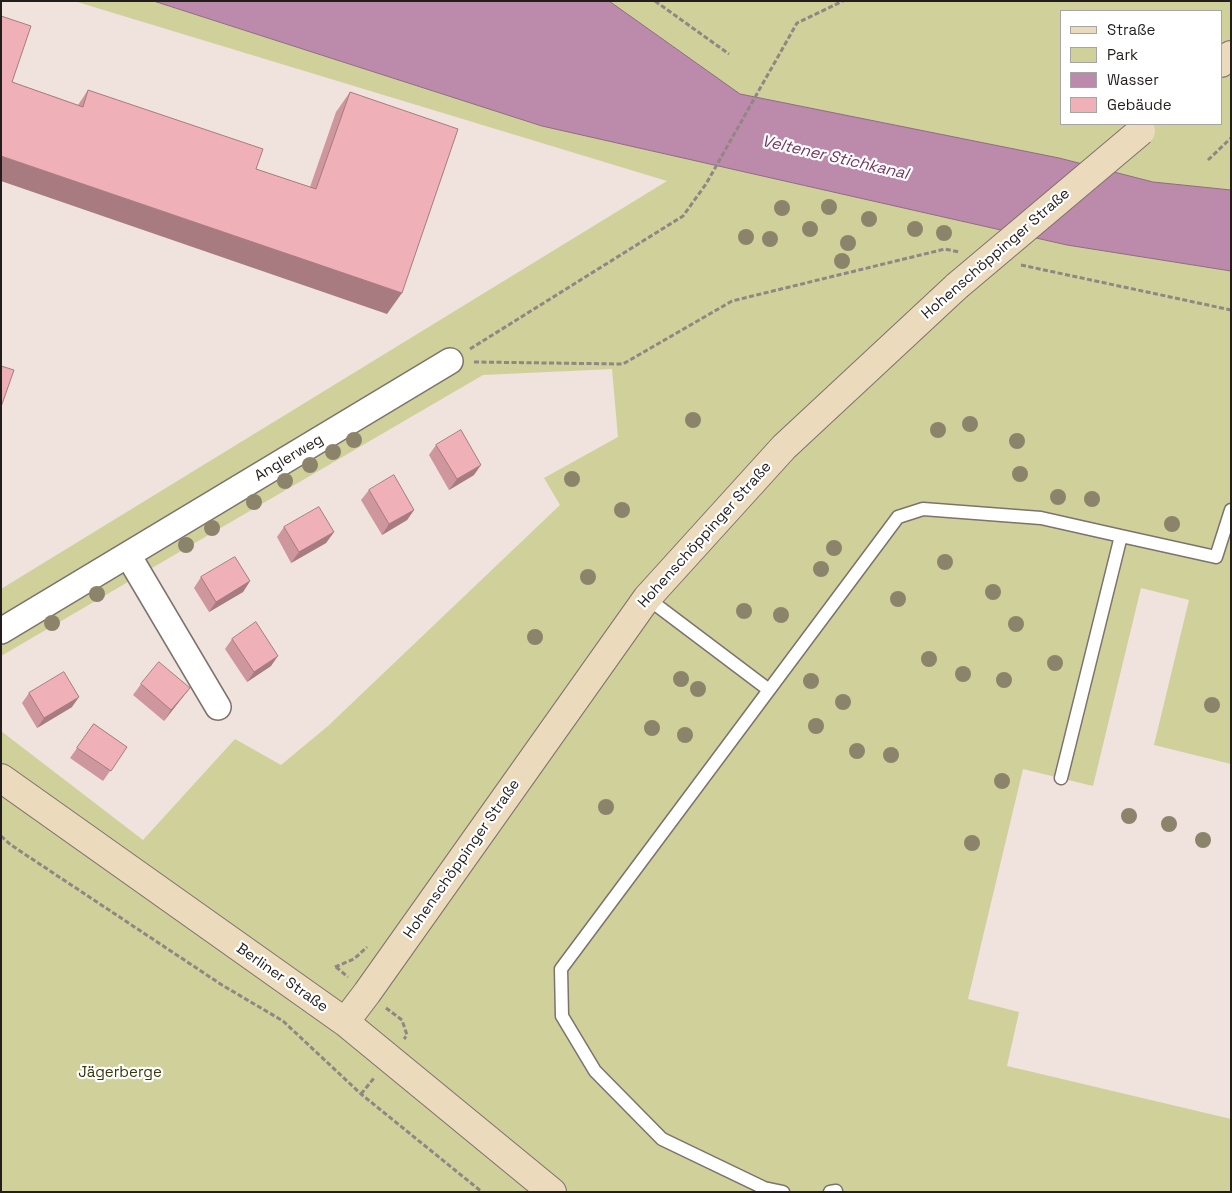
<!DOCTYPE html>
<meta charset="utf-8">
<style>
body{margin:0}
#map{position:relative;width:1232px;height:1193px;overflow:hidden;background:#f0e2dd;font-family:"Space Grotesk",sans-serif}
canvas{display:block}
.frame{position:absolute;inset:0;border:2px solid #231e1c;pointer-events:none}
.legend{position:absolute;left:1060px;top:10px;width:162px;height:115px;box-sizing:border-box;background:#fff;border:1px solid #a7a5a4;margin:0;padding:6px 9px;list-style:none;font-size:15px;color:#231e1c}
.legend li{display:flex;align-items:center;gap:10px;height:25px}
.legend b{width:25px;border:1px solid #a7a5a4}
</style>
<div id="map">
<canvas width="1232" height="1193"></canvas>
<div class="frame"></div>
<ul class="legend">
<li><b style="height:6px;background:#ebdabc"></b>Straße</li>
<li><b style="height:14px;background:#cfd09a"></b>Park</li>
<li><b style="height:14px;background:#bc8bac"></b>Wasser</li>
<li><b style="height:14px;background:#efb0b7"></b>Gebäude</li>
</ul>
</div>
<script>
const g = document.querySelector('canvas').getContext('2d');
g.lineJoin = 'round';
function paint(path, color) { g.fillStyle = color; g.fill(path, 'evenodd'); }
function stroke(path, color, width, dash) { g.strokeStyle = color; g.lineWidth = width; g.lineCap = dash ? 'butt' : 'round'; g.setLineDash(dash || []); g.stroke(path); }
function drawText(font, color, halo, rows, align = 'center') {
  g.font = font + ' "Space Grotesk",sans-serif'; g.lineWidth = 4.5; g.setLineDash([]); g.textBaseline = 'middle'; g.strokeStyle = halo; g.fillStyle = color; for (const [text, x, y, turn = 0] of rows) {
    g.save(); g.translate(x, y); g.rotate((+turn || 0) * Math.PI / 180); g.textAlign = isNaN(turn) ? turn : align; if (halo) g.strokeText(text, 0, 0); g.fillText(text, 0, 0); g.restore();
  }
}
const green = new Path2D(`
 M74 1H154L542 126 1067 245 1231 271V764L1154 745 1189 600 1141 588 1093 786 1023 769 968 999 1019 1012 1007 1066 1231 1119V1192H1V731L143 840 235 739 281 765 328 726 560 505 544 478 618 437 612 369 483 375 1 656V589L667 181Z
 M609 1H1231V190L1153 182 1059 158 740 94ZM1061 11H1221V124H1061Z`);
const water = new Path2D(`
 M154 1H609L740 94 1059 158 1153 182 1231 190V271L1067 245 542 126Z`);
const path = new Path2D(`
 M655 1 729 54
 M1208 160 1231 138
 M1021 265 1231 310
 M470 349 683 216 706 184 797 23 843 1
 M474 362 623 364 732 301 945 249 959 252
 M1 836 11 845 222 985 283 1021 361 1094 482 1192
 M335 967 354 959 367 947
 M336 967 348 977
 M386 1008 402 1020 407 1035 404 1039
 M361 1094 374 1078`);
const service = new Path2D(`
 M1121 536 1216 557 1231 510
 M647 598 769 690 898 517 923 509 1041 518 1121 536 1061 778
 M769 690 561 969 562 1016 595 1071 662 1139 764 1188 783 1192
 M830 1192 836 1191`);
const minor = new Path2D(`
 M128 555 218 707
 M1 631 450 361`);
const secondary = new Path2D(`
 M1221 63 1231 55
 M1 778 345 1022 552 1192
 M345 1022 367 993 647 598 784 447 957 286`);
const secondaryBridge = new Path2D(`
 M957 286 1141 131`);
const trees = [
 [829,207],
 [782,208],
 [869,219],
 [810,229],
 [915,229],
 [944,233],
 [746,237],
 [770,239],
 [848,243],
 [842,261],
 [693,420],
 [970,424],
 [938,430],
 [354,440],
 [1017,441],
 [333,452],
 [310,465],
 [1020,474],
 [572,479],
 [285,481],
 [1058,497],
 [1092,499],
 [254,502],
 [622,510],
 [1172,524],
 [212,528],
 [186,545],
 [834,548],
 [945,562],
 [821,569],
 [588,577],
 [993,592],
 [97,594],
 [898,599],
 [744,611],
 [781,615],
 [52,623],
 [1016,624],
 [535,637],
 [929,659],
 [1055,663],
 [963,674],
 [681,679],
 [1004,680],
 [811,681],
 [698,689],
 [843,702],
 [1212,705],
 [816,726],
 [652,728],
 [685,735],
 [857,751],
 [891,755],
 [1002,781],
 [606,807],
 [1129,816],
 [1169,824],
 [1203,840],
 [972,843]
];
const wall = new Path2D(`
 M12 82 78 105 88 90 256 169 310 187 336 112 350 92 387 314Z
 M436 445 474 475 449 490 429 455Z
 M369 490 414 510 407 520 382 535 361 500Z
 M284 527 334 532 326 543 291 563 277 537Z
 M201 577 250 581 243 592 209 612 194 588Z
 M232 639 271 666 247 682 225 649Z
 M141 684 190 688 182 698 164 721 133 695Z
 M29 693 72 707 37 728 22 703Z
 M94 724 127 747 103 781 70 758Z`);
const shadedWall = new Path2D(`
 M1 156 402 293 387 314 1 181Z
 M481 465 474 475 449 490 457 479Z
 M414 510 407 520 382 535 389 524Z
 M334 532 326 543 291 563 299 552Z
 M250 581 243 592 209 612 216 602Z
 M278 656 271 666 247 682 254 672Z
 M190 688 182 698 164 721 171 710Z
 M79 697 72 707 37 728 44 718Z`);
const building = new Path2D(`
 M1 16 31 26 12 82 83 107 88 90 263 149 256 169 316 189 350 92 458 129 402 293 1 156Z
 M1 366 14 370 1 407Z
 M461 430 481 465 457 479 436 445Z
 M394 475 414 510 389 524 369 490Z
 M319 507 334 532 299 552 284 527Z
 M235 557 250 581 216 602 201 577Z
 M256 622 278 656 254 672 232 639Z
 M159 662 190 688 171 710 141 684Z
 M64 672 79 697 44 718 29 693Z
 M94 724 127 747 111 771 77 748Z`);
const streetNames = [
 ["Hohenschöppinger Straße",996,254,-41],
 ["Anglerweg",289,458,-31],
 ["Hohenschöppinger Straße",705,535,-48],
 ["Hohenschöppinger Straße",462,859,-55],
 ["Berliner Straße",282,978,35]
];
const parkNames = [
 ["Jägerberge",120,1073]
];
const waterNames = [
 ["Veltener Stichkanal",835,158,13]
];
paint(green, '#cfd09a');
paint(water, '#bc8bac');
stroke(water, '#8e6a81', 1);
stroke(service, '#7e726d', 15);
stroke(minor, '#7e726d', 28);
stroke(secondary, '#7e726d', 30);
stroke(path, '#908683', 3, [5, 2.5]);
stroke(service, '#fff', 12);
stroke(minor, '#fff', 25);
stroke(secondary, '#ebdabc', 28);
stroke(secondaryBridge, '#7e726d', 30, []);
stroke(secondaryBridge, '#ebdabc', 28);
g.fillStyle = '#8b846a';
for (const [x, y] of trees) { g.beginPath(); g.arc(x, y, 8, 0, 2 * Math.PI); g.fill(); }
paint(wall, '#ce979d');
paint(shadedWall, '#a77b80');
paint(building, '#efb0b7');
stroke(building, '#a77b80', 1);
drawText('15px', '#231e1c', '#fff', streetNames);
drawText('15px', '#38380c', '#fff', parkNames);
drawText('italic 16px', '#733662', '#fff', waterNames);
</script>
